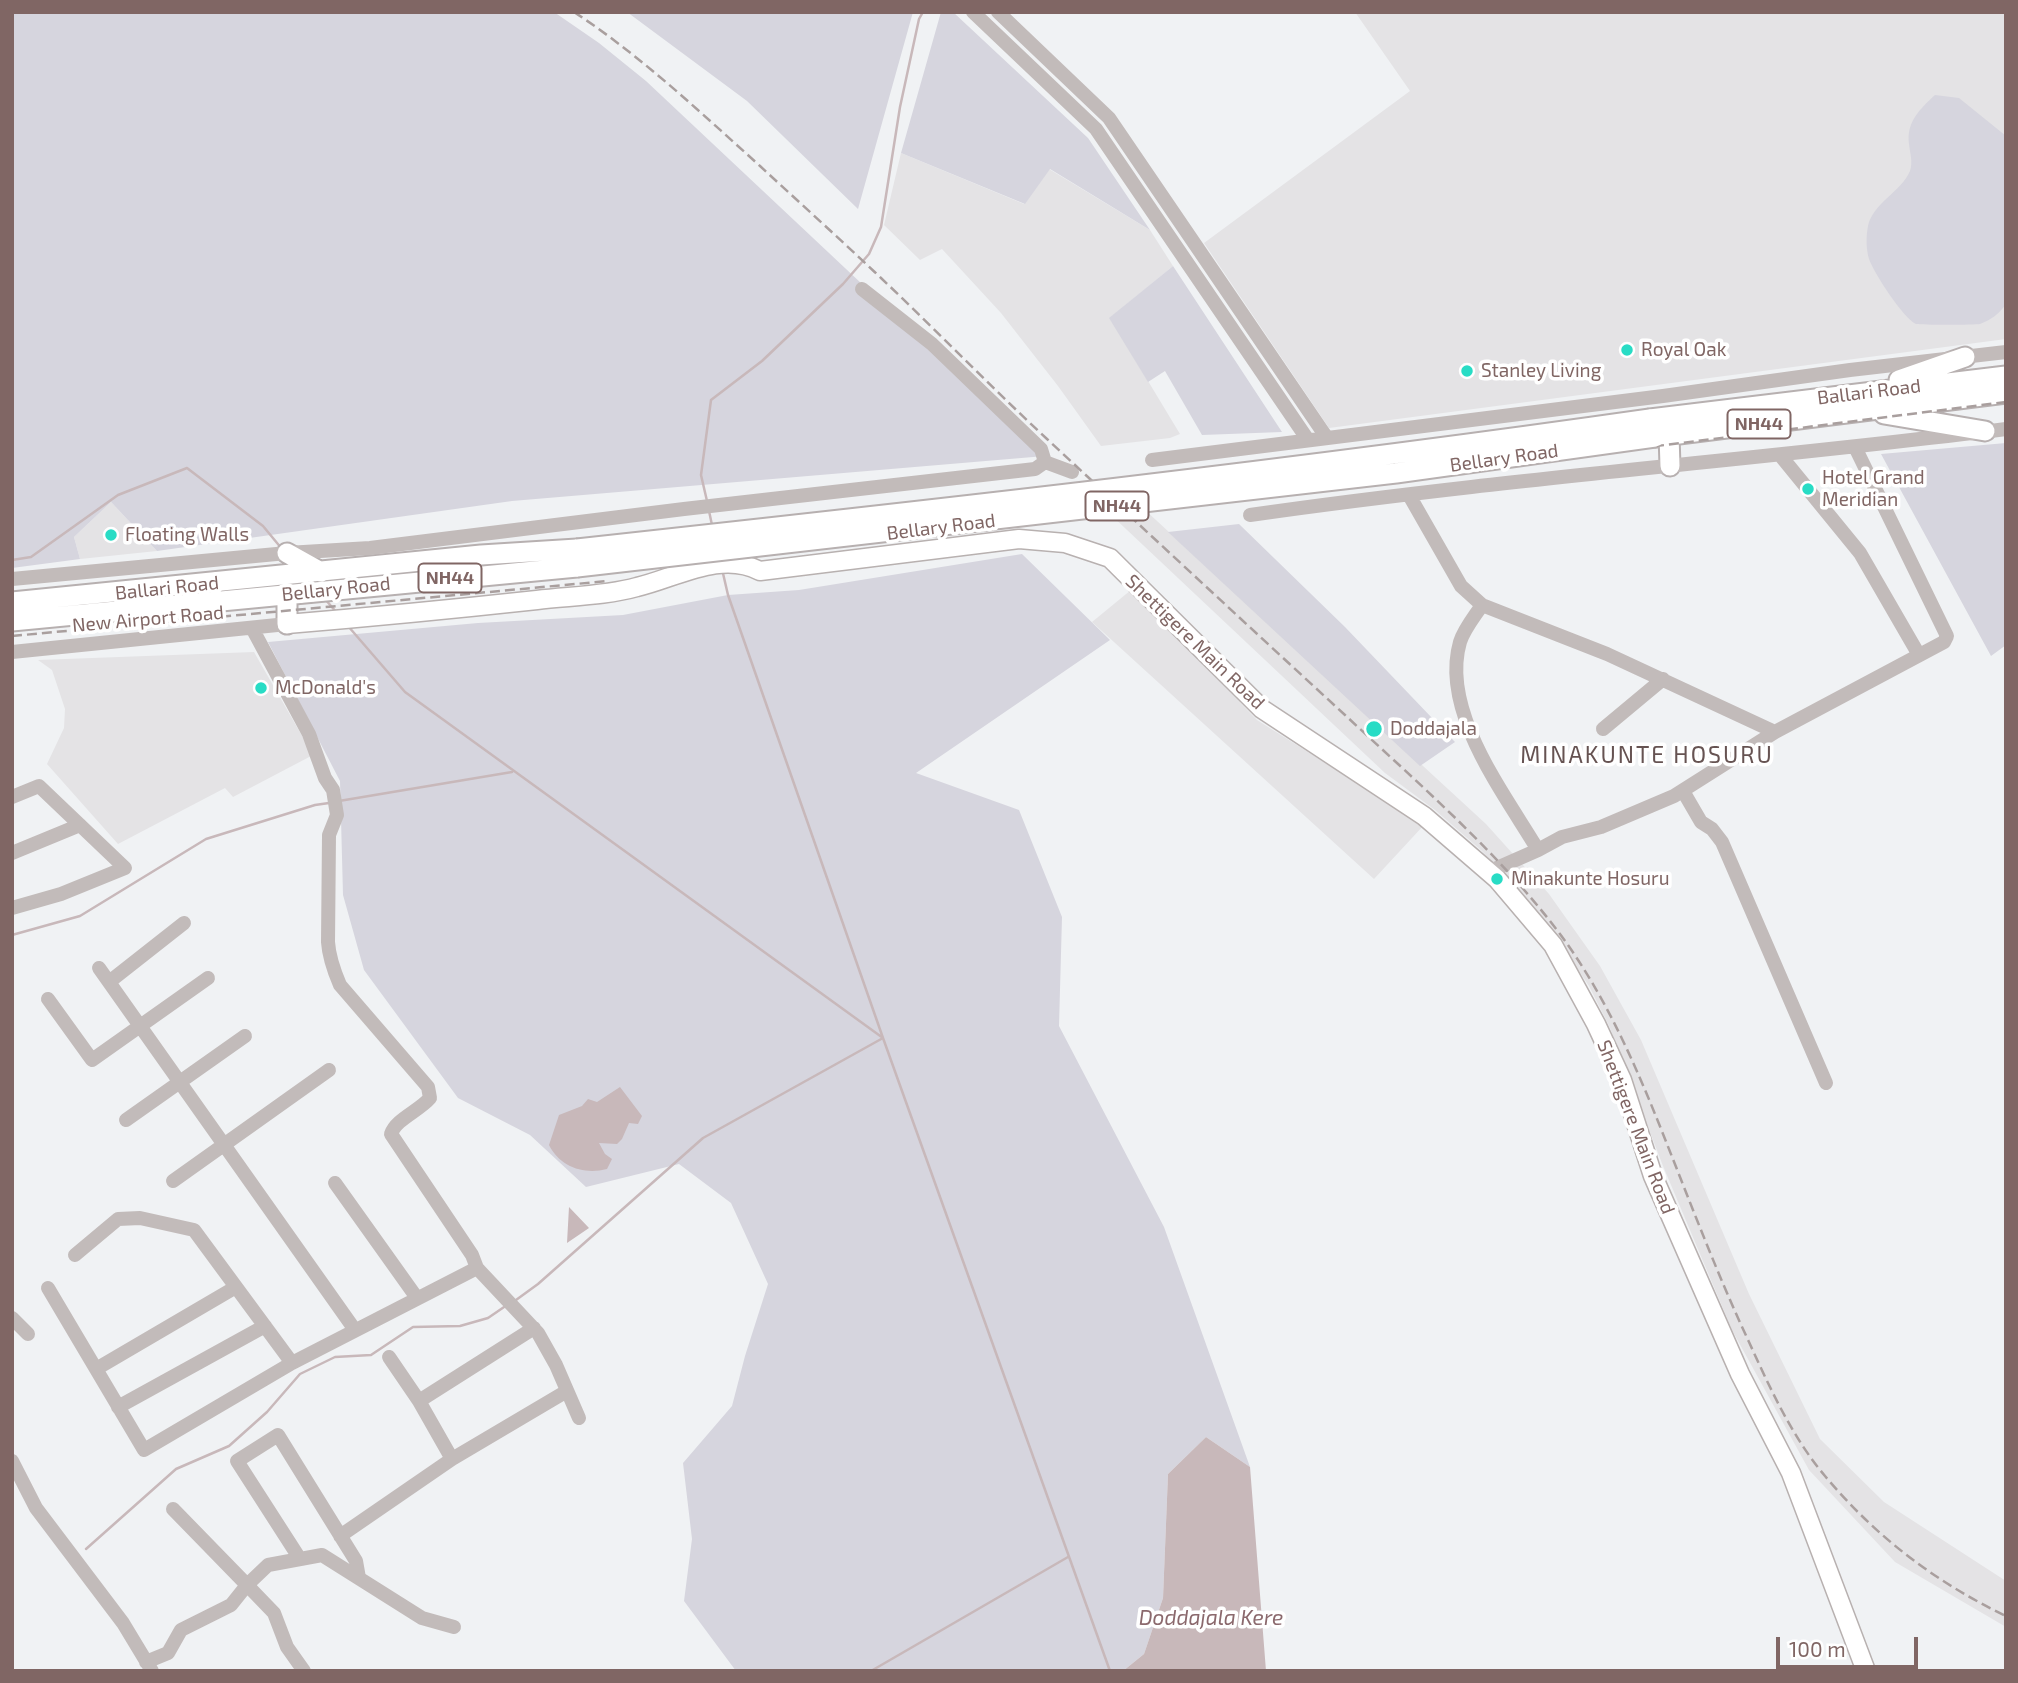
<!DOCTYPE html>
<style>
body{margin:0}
#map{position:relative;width:2018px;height:1683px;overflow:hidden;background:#f0f2f4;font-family:"Exo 2",sans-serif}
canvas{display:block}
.frame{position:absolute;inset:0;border:14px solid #806664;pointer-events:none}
.scale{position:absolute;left:1776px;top:1637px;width:142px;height:32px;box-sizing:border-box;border:4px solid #806664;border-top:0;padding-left:9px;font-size:21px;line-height:24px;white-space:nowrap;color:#806664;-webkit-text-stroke:5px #fff;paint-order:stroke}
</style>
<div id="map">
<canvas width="2018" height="1683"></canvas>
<div class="frame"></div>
<div class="scale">100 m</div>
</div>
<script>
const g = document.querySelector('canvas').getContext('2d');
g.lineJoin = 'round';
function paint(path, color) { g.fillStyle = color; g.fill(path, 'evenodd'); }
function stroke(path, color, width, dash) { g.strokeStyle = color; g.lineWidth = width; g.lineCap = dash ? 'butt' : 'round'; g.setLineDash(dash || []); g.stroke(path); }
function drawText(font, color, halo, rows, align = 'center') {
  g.font = font + ' "Exo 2",sans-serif'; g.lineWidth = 7; g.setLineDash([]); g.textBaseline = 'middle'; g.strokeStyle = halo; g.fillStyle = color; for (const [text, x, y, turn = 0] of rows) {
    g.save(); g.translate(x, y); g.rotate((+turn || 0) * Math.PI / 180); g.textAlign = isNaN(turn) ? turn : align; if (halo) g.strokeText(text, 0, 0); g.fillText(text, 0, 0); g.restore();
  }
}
const built = new Path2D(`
 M1355 12H2006V339L1329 428 1204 243 1410 91Z
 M901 153 1024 204 1049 169 1150 230 1173 266 1110 318 1180 434 1170 438 1101 446 1058 386 1001 313 942 249 920 260 884 225Z
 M111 502 157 551 80 559 74 537Z
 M1144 509 1486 824 1549 894 1600 966 1641 1040 1749 1294 1820 1439 1884 1502 2006 1581V1627L1895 1562 1809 1470 1732 1330 1663 1166 1610 1028 1589 986 1547 924 1482 851 1435 810 1385 773 1109 513Z
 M1131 590 1257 720 1424 825 1374 879 1092 622Z
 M254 652 313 755 233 797 225 788 118 844 47 764 64 728 65 709 52 670 38 660Z`);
const green = new Path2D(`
 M12 12H554L599 43 646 81 1045 456 512 501 157 551 111 502 74 537 80 559 12 568Z
 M627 12H913L858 209 747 101Z
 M941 12H953L1088 138 1150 230 1050 169 1025 204 901 153Z
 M1935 95 1959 98 2006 136V304C2000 313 1991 320 1980 324 1975 325 1921 325 1916 324 1903 318 1874 273 1869 259 1866 249 1866 236 1868 226 1873 203 1901 192 1910 171 1913 161 1910 154 1909 144 1906 122 1920 109 1935 95Z
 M1173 266 1282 432 1202 435 1165 371 1148 382 1109 318Z
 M2006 443V645L1991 656 1881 454Z
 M1239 524 1345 627 1455 742 1420 766 1168 532Z
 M1022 554 1110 640 916 773 1019 810 1062 917 1059 1026 1164 1227 1250 1467 1206 1437 1168 1474 1163 1598 1144 1654 1123 1671H736L684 1601 692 1539 683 1463 732 1406 745 1356 768 1284 731 1203 679 1164 586 1187 530 1135 458 1098 364 970 343 895 340 781 268 642 478 623 623 615 728 595 799 590Z`);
const water = new Path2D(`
 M620 1087 642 1116 638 1124 629 1123 622 1139 617 1144 599 1143 605 1154 612 1159 607 1169C584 1175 560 1167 549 1145L559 1115 582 1106 588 1099 597 1102Z
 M569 1207 589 1228 567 1243Z
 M1206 1437 1250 1467 1266 1671H1123L1144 1654 1163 1598 1168 1474Z`);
const stream = new Path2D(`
 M707 501 701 475 711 400 762 361 843 284 869 254 881 227 900 107 919 19 923 12
 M709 511 712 525
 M12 560 31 557 118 495 187 468 263 526 282 549
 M722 569 728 595 883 1038 1110 1671
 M325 599 337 613
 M348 626 405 692 883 1038 703 1138 538 1284 516 1300
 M339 801 512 772
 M12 935 80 916 206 839 315 805 329 803
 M86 1549 176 1469 229 1446 267 1412 300 1374 335 1357 371 1355 413 1327 460 1326 488 1318 507 1305
 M871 1671 1068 1557`);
const minor = new Path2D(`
 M973 12 1096 129 1308 440
 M998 12 1109 118 1327 438
 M1780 455 1860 553 1919 655
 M1152 460 1663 396 1850 370 2006 352
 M1045 462 1072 472
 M1409 495 1461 586 1482 605 1607 654 1775 732 1944 642 1947 636 1855 447
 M1250 515C1501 479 1754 460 2006 429
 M12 579 287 553 370 548 684 509 1035 469 1045 462 1041 449 932 344 862 289
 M1482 605C1475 616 1464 629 1460 642 1440 711 1504 793 1538 850L1488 872
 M252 628 309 734 325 778 333 790 337 815 329 835 328 942C329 958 334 971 340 985L428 1087 430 1098C419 1111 396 1119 391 1134L472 1255 477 1268 538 1333 556 1365 579 1418
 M12 652 287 624
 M1603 729 1663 679
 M1683 791 1701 822 1712 829 1722 842 1826 1083
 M12 797 39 786 125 868 61 894 12 908
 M1538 850 1562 837 1601 827 1674 796 1775 732
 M12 853 80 825
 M99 968 355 1330
 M109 982 184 923
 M48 999 92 1060 208 978
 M126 1120 245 1036
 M173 1181 329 1070
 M335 1183 417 1298
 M48 1288 144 1450 292 1363 194 1230 140 1218 118 1219 75 1255
 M12 1318 28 1334
 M389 1357 419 1401 452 1459
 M292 1363 477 1268
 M96 1369 236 1287
 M419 1401 534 1328
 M118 1407 265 1326
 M12 1461 36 1508 123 1623 152 1671
 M173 1509 247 1585 268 1565 322 1555 422 1618 454 1627
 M340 1536 452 1459 567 1391
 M300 1559 237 1461 278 1435 356 1561 359 1578
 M146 1662 168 1653 181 1630 231 1605 247 1585 274 1613 287 1647 304 1671`);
const major = new Path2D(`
 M287 624C371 617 454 609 537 600 569 596 605 596 637 587 676 578 721 550 760 571L1019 539 1065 543 1110 558 1262 709 1424 816 1497 879 1553 945 1596 1024 1622 1080 1653 1176 1740 1374 1791 1473 1866 1671`);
const highway = new Path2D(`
 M1899 380 1965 357
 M1884 414 1985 431
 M1650 419 2006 376
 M1669 435 1670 466
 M1655 437 2006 393
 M287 553 321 572
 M287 595V624
 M12 602 481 555 577 549
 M12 621 577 567`);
const rail = new Path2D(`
 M574 12C641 56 700 112 760 166 800 203 841 240 881 278 937 331 990 386 1047 439 1146 531 1245 623 1345 715 1419 784 1499 853 1560 934 1606 996 1637 1068 1665 1139 1692 1207 1718 1276 1749 1342 1770 1388 1792 1437 1825 1476 1875 1536 1935 1582 2006 1616
 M805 547 1324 488 2006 402
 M12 636 608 581`);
const highwayBridge = new Path2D(`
 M577 549C936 510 1293 470 1650 419
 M577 567 1396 473 1655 437`);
const markers = [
 [1627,350,7,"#28dcc5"],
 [1467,371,7,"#28dcc5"],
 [1808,489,7,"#28dcc5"],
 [111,535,7,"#28dcc5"],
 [261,688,7,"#28dcc5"],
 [1374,729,9,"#28dcc5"],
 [1497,879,7,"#28dcc5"]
];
const shields = [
 [1759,424,63],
 [1117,506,63],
 [450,578,63]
];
const shieldNames = [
 ["NH44",1759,424],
 ["NH44",1117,506],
 ["NH44",450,578]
];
const poiNames = [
 ["Royal Oak",1641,350],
 ["Stanley Living",1481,371],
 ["Hotel Grand",1822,478],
 ["Meridian",1822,500],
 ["Floating Walls",125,535],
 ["McDonald's",275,688],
 ["Doddajala",1390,729],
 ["Minakunte Hosuru",1511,879]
];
const streetNames = [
 ["Ballari Road",1869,392,-7],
 ["Bellary Road",1504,458,-8],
 ["Bellary Road",941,527,-7],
 ["Ballari Road",167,588,-6],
 ["Bellary Road",336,589,-6],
 ["New Airport Road",148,619,-5],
 ["Shettigere Main Road",1195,642,44],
 ["Shettigere Main Road",1636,1127,69]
];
const waterNames = [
 ["Doddajala Kere",1211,1618]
];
const quarterNames = [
 ["MINAKUNTE HOSURU",1647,755]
];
paint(built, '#e4e3e5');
paint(green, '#d6d5de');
paint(water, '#c8b8ba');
stroke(stream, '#c8b8ba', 2.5);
stroke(major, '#b8b1b0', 21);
stroke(highway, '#b7b0b0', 23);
stroke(minor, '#c2bbba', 14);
stroke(major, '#fff', 18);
stroke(highway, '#fff', 19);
stroke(rail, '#a99f9e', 2.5, [10, 5]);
stroke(highwayBridge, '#b7b0b0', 23, []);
stroke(highwayBridge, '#fff', 19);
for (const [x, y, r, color] of markers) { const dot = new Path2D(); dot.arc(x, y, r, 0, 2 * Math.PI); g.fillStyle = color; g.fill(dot); stroke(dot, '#fff', 2.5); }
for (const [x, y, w] of shields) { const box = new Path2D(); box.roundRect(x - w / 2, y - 14.5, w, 29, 5); g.fillStyle = '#fff'; g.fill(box); stroke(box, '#806664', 2); }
drawText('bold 18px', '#806664', null, shieldNames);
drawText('19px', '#806664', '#fff', poiNames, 'left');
drawText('19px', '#806664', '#fff', streetNames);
drawText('italic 21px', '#8b696d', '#fff', waterNames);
g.letterSpacing = '2px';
drawText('23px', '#665352', '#fff', quarterNames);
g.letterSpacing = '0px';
</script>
